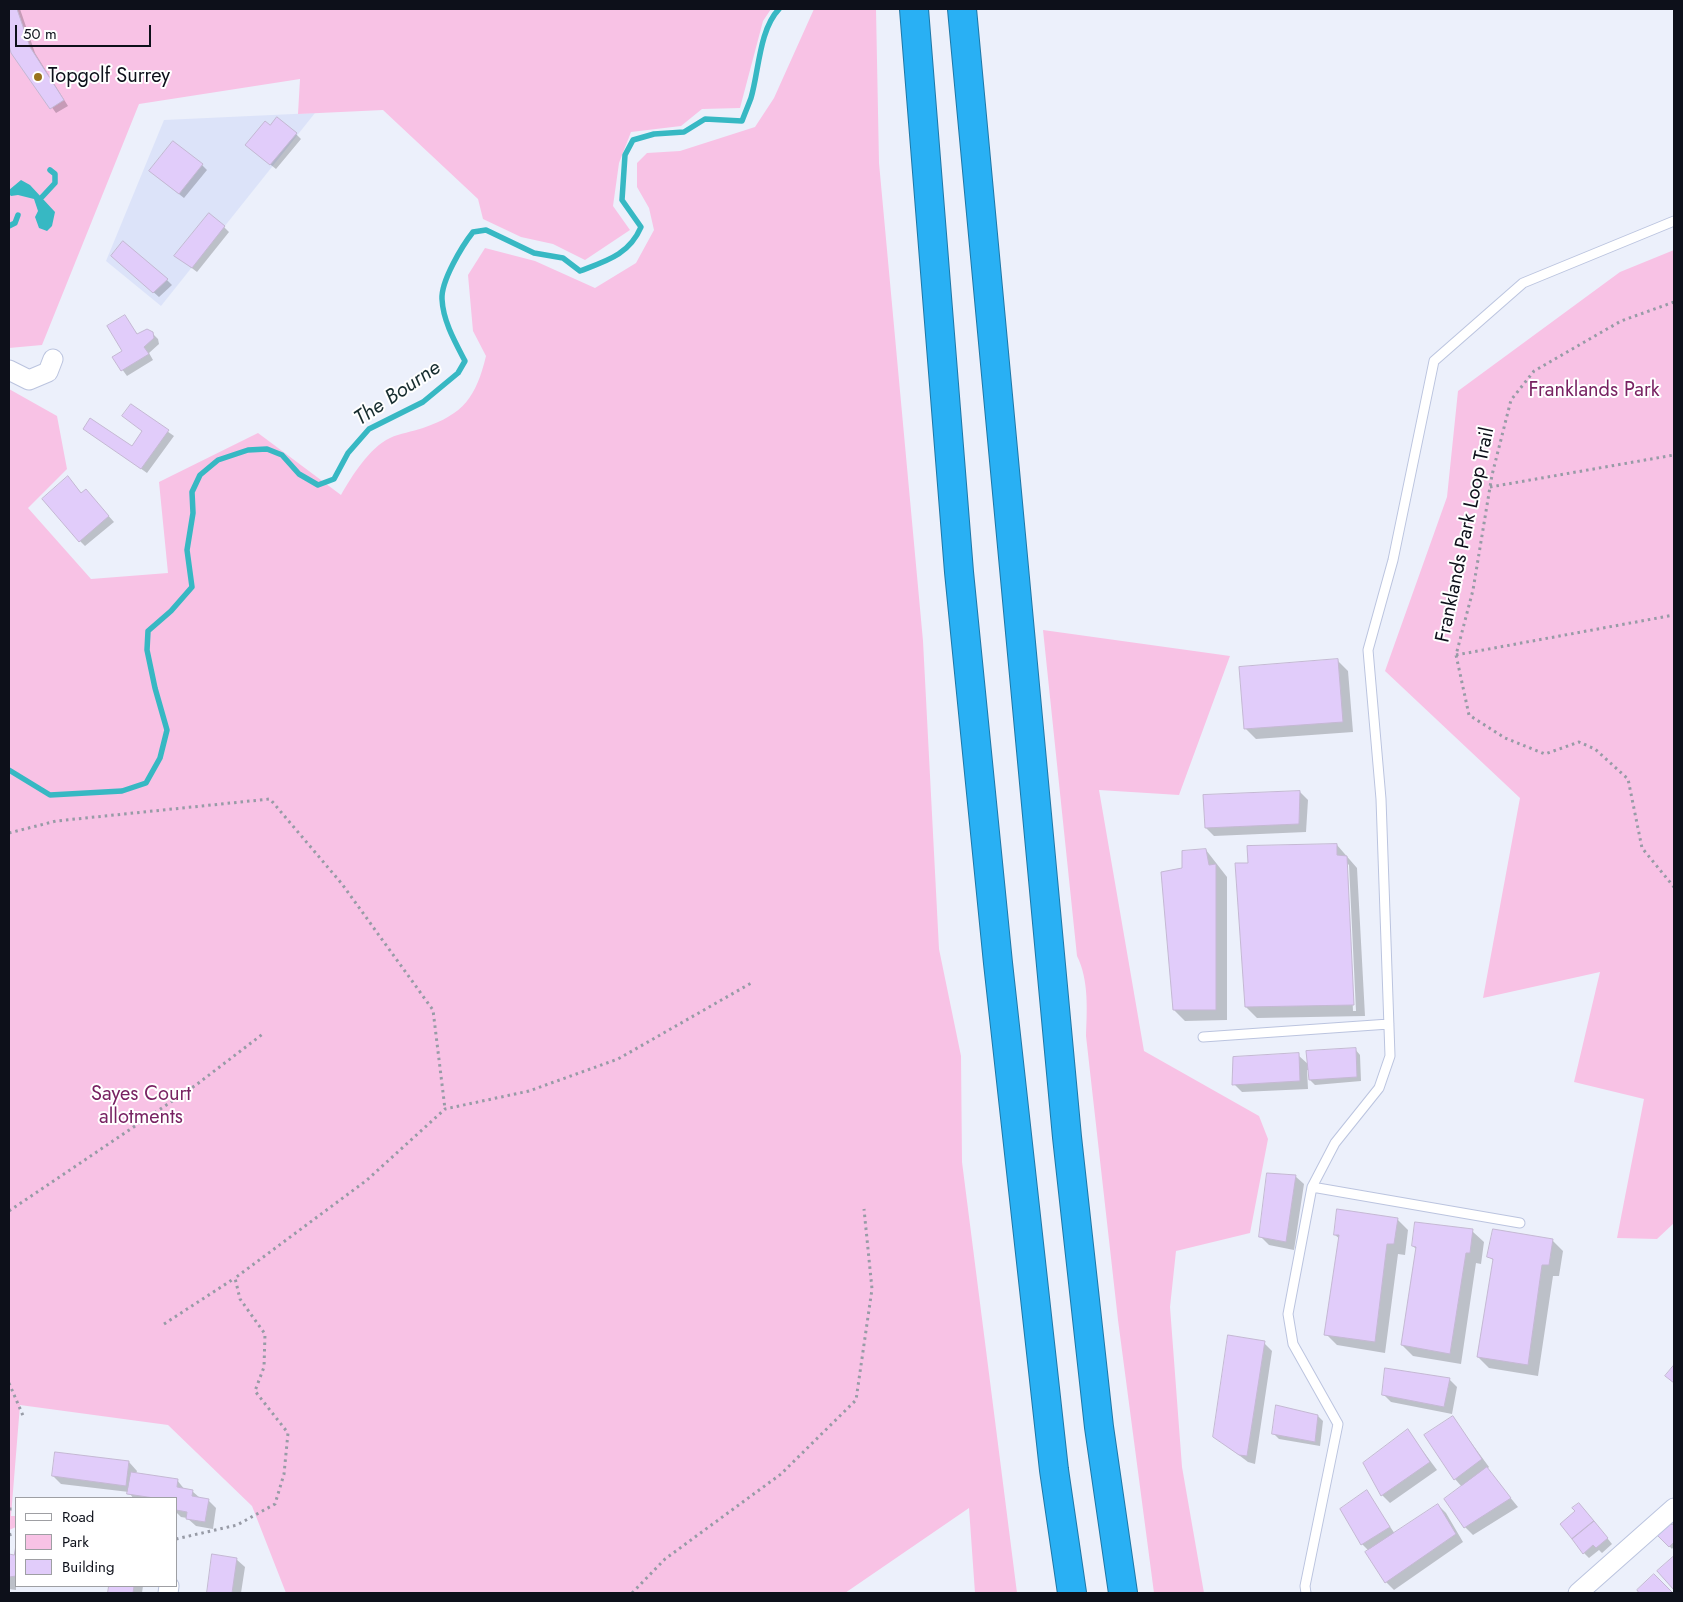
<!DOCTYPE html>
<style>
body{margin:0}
#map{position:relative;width:1683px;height:1602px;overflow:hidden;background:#ecf0fb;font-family:Jost,sans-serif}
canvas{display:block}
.frame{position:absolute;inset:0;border:10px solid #0d101a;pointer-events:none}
.legend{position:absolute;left:15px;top:1497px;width:162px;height:90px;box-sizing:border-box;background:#fff;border:1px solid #9e9fa3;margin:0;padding:6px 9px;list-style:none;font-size:15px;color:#0d101a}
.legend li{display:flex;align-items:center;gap:10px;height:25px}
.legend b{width:25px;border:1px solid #9e9fa3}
.scale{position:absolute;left:15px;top:25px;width:136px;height:22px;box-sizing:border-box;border:2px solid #0d101a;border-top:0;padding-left:6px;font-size:15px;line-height:18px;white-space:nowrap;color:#0d101a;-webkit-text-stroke:4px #fff;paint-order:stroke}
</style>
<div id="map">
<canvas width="1683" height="1602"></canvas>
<div class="frame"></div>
<ul class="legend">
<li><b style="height:6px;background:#fff"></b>Road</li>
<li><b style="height:14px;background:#f8c2e5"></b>Park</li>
<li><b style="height:14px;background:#e1ccfa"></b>Building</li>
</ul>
<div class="scale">50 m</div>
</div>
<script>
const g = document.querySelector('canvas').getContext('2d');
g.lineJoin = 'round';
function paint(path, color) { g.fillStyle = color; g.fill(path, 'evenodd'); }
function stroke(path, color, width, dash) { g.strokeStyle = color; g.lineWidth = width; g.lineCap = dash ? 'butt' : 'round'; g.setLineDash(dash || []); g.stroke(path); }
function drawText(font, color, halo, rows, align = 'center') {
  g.font = font + ' Jost,sans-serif'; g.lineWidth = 4; g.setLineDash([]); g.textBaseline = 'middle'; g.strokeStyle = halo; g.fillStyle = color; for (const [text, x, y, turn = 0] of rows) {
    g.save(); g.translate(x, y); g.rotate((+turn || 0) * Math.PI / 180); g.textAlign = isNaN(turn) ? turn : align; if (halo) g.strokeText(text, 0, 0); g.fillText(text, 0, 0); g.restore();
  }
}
const built = new Path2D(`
 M315 113 161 306 106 261 164 120Z`);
const green = new Path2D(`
 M9 9H771L763 21 740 108 702 109 681 126 631 132 619 163 613 206 630 230 585 260 553 244 521 237 483 219 478 199 383 110 298 114 300 79 139 104 42 345 9 348Z
 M814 9H876L879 163 923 641 939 949 961 1056 962 1162 1017 1593H975L969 1508 845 1593H286L252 1506 168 1425 20 1405 11 1516H16V1527L9 1530V389L57 416 67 469 28 508 91 579 168 573 159 482 258 433 341 495C352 476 369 448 390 438 400 433 412 432 423 428 464 414 476 397 486 356L473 331 468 275 485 248 535 261 595 288 636 263 654 230 649 208 637 187V163L647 153 680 151 755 127 774 98Z
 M1674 250V1223L1657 1239 1617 1238 1644 1099 1574 1082 1600 972 1483 998 1520 798 1385 671 1447 497 1458 391 1620 272Z
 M1043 630 1230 656 1179 795 1099 790 1144 1051 1259 1116 1268 1139 1250 1233 1176 1251 1170 1307 1182 1467 1204 1593H1154L1118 1320 1086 1036C1087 1010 1089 980 1077 956Z`);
const water = new Path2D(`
 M21 180 30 185 55 212 52 226 47 231 39 228 35 217 38 211 34 199 18 195 11 196 9 194V190Z`);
const shadow = new Path2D(`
 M9 9H20L35 53 68 106 56 113 12 52 9 41Z
 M270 127 296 134 301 139 276 169 252 150Z
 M202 165 207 170 184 198 156 176Z
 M224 227 229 232 197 272 176 256Z
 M118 261 167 280 172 285 159 297Z
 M125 317 138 335 152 333 158 339 159 344 149 353 153 360 127 376 114 358 124 352Z
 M131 406 174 436 147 473 85 429 133 448 143 431 124 416Z
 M73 483 82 494 91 496 114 522 85 546 80 541Z
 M1337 660 1348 671 1353 732 1256 739 1245 728Z
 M1300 792 1308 800 1306 832 1214 836 1206 828Z
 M1337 845 1357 868 1365 1016 1257 1018 1246 1007 1250 864ZM1346 862 1349 865 1356 1011H1353Z
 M1206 850 1227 877V1020L1185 1021 1174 1010 1183 869Z
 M1355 1049 1360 1055 1361 1081 1315 1085 1310 1080 1309 1070H1307L1308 1089 1242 1092 1234 1084 1298 1055 1309 1065Z
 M1295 1176 1304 1184 1294 1250 1269 1245 1261 1237Z
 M1397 1219 1408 1230 1405 1255 1398 1254 1385 1353 1337 1345 1326 1334 1340 1239 1335 1235Z
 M1472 1231 1484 1242 1481 1264 1476 1263 1461 1364 1413 1356 1402 1345 1416 1249 1413 1246Z
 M1552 1240 1563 1251 1559 1276H1553L1538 1376 1489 1368 1478 1357 1494 1261 1489 1257Z
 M1264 1343 1272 1351 1255 1464 1248 1462 1215 1437Z
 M1449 1379 1457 1387 1452 1414 1391 1402 1383 1394Z
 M1318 1416 1323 1421 1320 1446 1279 1439 1274 1434Z
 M1453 1418 1489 1467 1487 1469 1518 1507 1473 1535 1465 1527 1462 1487 1455 1479Z
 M1408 1431 1437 1470 1390 1503 1382 1495Z
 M129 1462 137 1471 136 1474 177 1480 185 1490 192 1491 200 1498 208 1500 216 1508 213 1529 196 1526 187 1518 181 1517 176 1512V1498H133L129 1492 61 1484 53 1476Z
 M1366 1491 1395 1534 1438 1505 1446 1513 1463 1542 1394 1590 1386 1582 1367 1552 1369 1551 1362 1544Z
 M1584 1509 1612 1544 1602 1553 1599 1550 1589 1558 1584 1553Z
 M1674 1524V1546L1672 1549 1658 1534Z
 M16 1549V1590L9 1589V1556L15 1557Z
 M213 1556 236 1559 245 1567 241 1593H208Z
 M110 1586H143L142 1593H109Z`);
const stream = new Path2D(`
 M42 197 55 183V174L50 170
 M9 226 15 223 18 215
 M9 770 50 795 122 791 146 783 160 758 167 730 155 688 147 650 148 631 171 611 192 587 187 550 193 513 192 492 200 475 218 460 248 450 267 449 282 455 299 474 318 485 334 479 348 453 369 429 423 402 458 373 465 361C455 342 443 321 442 299 441 281 462 246 473 232L486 230 534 253 563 258 580 271C606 261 629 255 641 227L622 200 625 155 633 140 654 134 684 132 705 119 742 121C745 113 748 106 751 98 759 71 759 30 779 9`);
const building = new Path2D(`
 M9 9H17L30 47 64 100 50 109 11 53 9 45Z
 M277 117 297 133 270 165 245 145 265 121 270 125Z
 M173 141 203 164 179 194 149 171Z
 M209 213 225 226 192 268 174 256Z
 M123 241 168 279 153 293 111 256Z
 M125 315 137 334 147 329 153 332 154 338 144 347 149 354 121 371 112 357 122 351 107 326Z
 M131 404 169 430 141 469 83 429 90 418 132 446 142 431 122 416Z
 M68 476 81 493 86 489 109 516 79 542 42 499Z
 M1338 659 1343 722 1244 729 1239 667Z
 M1300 791 1299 824 1205 828 1203 795Z
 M1337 844V855L1347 856 1354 1005 1245 1007 1235 863H1248L1247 846Z
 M1206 849 1209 865 1216 864V1010H1173L1161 872 1182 868V851Z
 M1356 1048 1357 1077 1309 1080 1306 1051Z
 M1299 1053 1300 1081 1232 1085 1233 1057Z
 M1267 1173 1296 1175 1286 1242 1259 1237Z
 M1337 1209 1398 1218 1394 1244H1387L1375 1342 1324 1335 1339 1235H1334Z
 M1415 1222 1473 1229 1470 1253H1466L1450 1354 1401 1345 1416 1247 1412 1246Z
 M1493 1229 1553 1239 1549 1265H1542L1528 1365 1477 1357 1493 1259 1487 1257Z
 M1228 1335 1265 1341 1247 1456 1239 1455 1213 1437Z
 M1674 1365V1383L1665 1376Z
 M1385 1368 1450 1378 1444 1407 1382 1395Z
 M1276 1405 1318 1415 1315 1442 1272 1434Z
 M1453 1416 1482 1459 1454 1480 1424 1435Z
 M1408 1429 1430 1462 1381 1496 1363 1463Z
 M55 1452 129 1461 126 1486 52 1476Z
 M1487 1467 1511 1498 1464 1528 1444 1499Z
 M131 1472 178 1479 177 1487 193 1490 192 1496 209 1499 205 1522 186 1519 187 1512 176 1510V1498H154L127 1494Z
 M1367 1490 1390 1527 1361 1545 1340 1509Z
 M1579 1503 1594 1521 1572 1539 1560 1524 1575 1511 1572 1508Z
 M1438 1504 1456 1534 1385 1583 1365 1552Z
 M1594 1521 1608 1538 1596 1548 1593 1545 1583 1554 1572 1539Z
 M1669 1522 1672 1525 1674 1522V1542L1669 1547 1656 1534Z
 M16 1545V1576L9 1577V1554L14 1555Z
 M212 1554 237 1558 232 1593H207Z
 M1674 1556V1590L1657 1571Z
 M1654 1574 1673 1593H1639L1637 1590Z
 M109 1586H134L133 1593H108Z`);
const path = new Path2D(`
 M1674 302 1621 321 1534 371 1511 400 1492 475 1473 590 1456 655 1469 715 1505 738 1545 754 1579 742 1595 749 1628 779 1642 848 1674 887
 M1490 487 1674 455
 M1456 655 1674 615
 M9 833 56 821 270 799 342 884 433 1010 445 1109
 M9 1211 196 1085 264 1033
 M164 1324 235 1278
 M9 1383 24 1418
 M9 1509H16
 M9 1535 16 1533
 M176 1539 237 1525 275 1504 284 1474 288 1433 255 1391 264 1367 265 1334 240 1299 235 1278 367 1180 445 1109 529 1091 618 1059 753 982
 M632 1593 665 1559 781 1474 856 1400 872 1289 864 1209`);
const service = new Path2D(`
 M1203 1037 1389 1024
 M1312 1187 1520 1223
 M1306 1593 1305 1586 1338 1424 1293 1344 1288 1314 1312 1187 1335 1143 1379 1088 1390 1056 1381 799 1368 650 1393 560 1434 361 1523 283 1674 221`);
const minor = new Path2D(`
 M9 370 29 380 48 372 53 359
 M168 1593 169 1586
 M1578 1593 1674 1508`);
const motorway = new Path2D(`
 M914 9 959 572 998 963 1054 1470 1072 1593
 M962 9 1067 1137 1099 1427 1123 1593`);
const markers = [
 [38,77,5,"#99721e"]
];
const poiNames = [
 ["Topgolf Surrey",48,77]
];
const parkNames = [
 ["Franklands Park",1594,391],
 ["Sayes Court",141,1095],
 ["allotments",141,1118]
];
const streetNames = [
 ["Franklands Park Loop Trail",1466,535,-78]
];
const waterNames = [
 ["The Bourne",398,394,-34]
];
paint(built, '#dce3f9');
paint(green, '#f8c2e5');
paint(water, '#37b8c3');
paint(shadow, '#0003');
stroke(stream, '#37b8c3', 5.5);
paint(building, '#e1ccfa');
stroke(building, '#c4b8d3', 1);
stroke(service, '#bbc4df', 11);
stroke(minor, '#bbc4df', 21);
stroke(motorway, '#1f78a8', 30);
stroke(path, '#979ba6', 3, [2.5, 4]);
stroke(service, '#fff', 9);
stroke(minor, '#fff', 19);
stroke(motorway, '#29b0f4', 28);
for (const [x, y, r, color] of markers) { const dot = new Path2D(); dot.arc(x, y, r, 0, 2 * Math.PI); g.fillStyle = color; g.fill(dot); stroke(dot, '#fff', 2); }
drawText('20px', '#0d101a', '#fff', poiNames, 'left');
drawText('20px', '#782262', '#fff', parkNames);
drawText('20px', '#0d101a', '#fff', streetNames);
drawText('italic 21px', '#172d2f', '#fff', waterNames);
</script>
